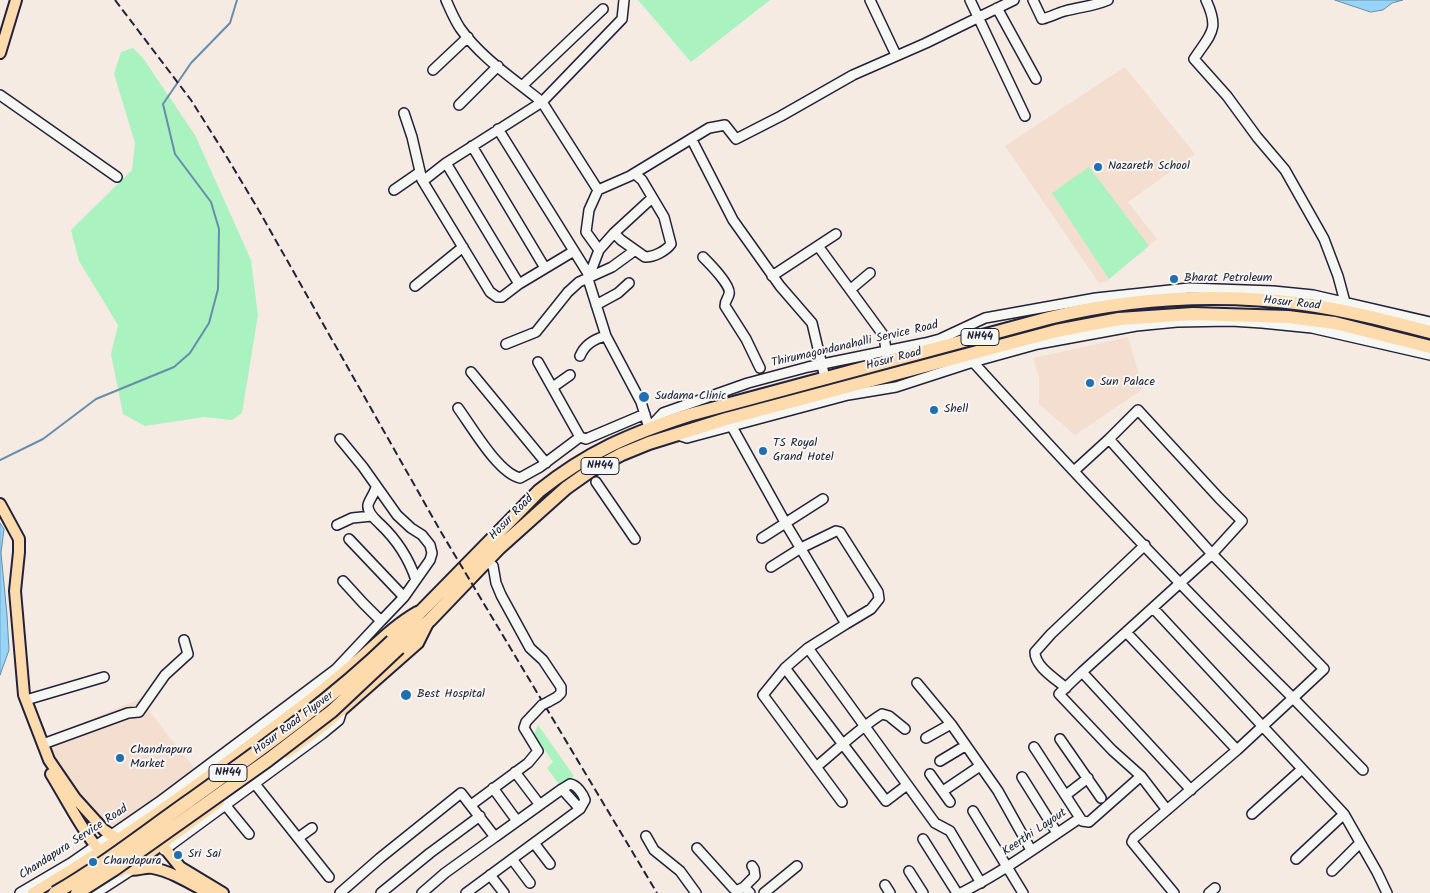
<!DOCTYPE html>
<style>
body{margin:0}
canvas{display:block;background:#f5ebe2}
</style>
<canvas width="1430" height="893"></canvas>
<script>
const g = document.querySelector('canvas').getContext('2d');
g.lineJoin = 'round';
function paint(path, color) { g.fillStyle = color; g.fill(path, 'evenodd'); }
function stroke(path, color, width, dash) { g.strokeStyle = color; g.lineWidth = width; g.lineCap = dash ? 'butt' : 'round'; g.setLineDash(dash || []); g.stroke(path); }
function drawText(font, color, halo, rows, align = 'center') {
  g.font = font + ' Kalam,sans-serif'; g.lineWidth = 4; g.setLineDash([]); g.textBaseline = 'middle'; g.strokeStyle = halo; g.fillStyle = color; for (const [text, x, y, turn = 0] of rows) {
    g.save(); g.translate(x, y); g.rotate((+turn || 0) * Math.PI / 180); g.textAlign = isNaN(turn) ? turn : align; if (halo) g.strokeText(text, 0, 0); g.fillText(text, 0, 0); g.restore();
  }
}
const built = new Path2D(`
 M1125 67 1195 154 1128 202 1157 239 1107 281 1099 283 1005 146Z
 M1128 337 1143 389 1075 435 1039 404V377L1033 358Z
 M140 699 198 773 121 825H111L101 819 59 769 48 747V737Z`);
const green = new Path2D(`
 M638 0H770L691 62Z
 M133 48 143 58 195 135 251 260 258 315 242 413 232 420 204 417 145 426 123 414 111 354 118 325 79 261 71 230 132 170 135 143 114 74 121 52Z
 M1089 167 1149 246 1109 279 1052 193Z
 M538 725 574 776 561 787 547 768 553 762 534 735Z`);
const water = new Path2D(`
 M1335 0H1403L1392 3 1383 10 1371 12Z
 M0 523 4 529 1 553 7 615 9 650 0 675Z`);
const stream = new Path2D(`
 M0 460 43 439 96 399 174 367 190 353 209 323 218 289 219 229 211 202 175 154 163 104 191 63 230 23 237 0`);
const minor = new Path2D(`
 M624 0 622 19 542 102 598 190 589 210 586 232 599 250 588 279 606 336 641 402 649 428 663 413 748 383 808 367 925 343 940 339 985 318 1096 298 1189 288 1273 291 1313 295 1430 322
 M870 0 896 55
 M970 0 1025 116
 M1033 0 1042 19C1051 17 1057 13 1065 11 1080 7 1094 6 1108 0
 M1206 0C1220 30 1211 33 1194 59L1227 96 1257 137 1285 170 1324 239 1338 276 1345 302
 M997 8 1036 79
 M433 70 468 37
 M522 86 603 9
 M0 95 117 177
 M459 105 498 66
 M404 113 412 137 422 180 490 292 497 297H502L519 284 574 251
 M498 129 589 275
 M692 140 733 220 780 286 812 323 825 378
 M472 146 545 268
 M446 163 519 284
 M423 181 446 163 542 102C514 79 481 58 460 28 454 19 450 9 446 0
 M394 190 420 172
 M598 190 630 176 709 128 725 125 736 139 781 116 853 75 926 43 1014 0
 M614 233 652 198
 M818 246 884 336 887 357
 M599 250 614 233 621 240 645 257C654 257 666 251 671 244L664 217 642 180 635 174
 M703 257C709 263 732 286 729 294 728 299 725 300 725 306L746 339 760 368
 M772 276 836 234
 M415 286 463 247
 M851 289 870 273
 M596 305 618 293 629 283
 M506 344 536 332 568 292 579 282 612 267 634 251
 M580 356C585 344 594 339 606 336
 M538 362 580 437 586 439 645 414
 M973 362C1077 476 1183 589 1293 698L1237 750 1134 838 1132 842 1174 893
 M471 372 546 463
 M553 387 570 375
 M458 408C472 427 498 473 520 478L540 467 580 437
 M731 425 786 524 846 624 808 648 935 823 950 831 981 883
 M681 436 687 438 848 395 896 387 973 362 1038 344 1136 326 1177 322 1231 321 1262 323 1312 328 1430 355
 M340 439 363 467 397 515 411 528 422 535 430 545 432 553 430 560 404 597
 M1109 439 1138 410 1219 498 1242 521 1212 554 1324 669 1293 698 1363 770
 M1074 471 1109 439 1212 554 1082 672 1191 790
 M596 482 635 539
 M376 487C375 493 369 500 368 505 367 513 375 519 380 524 396 539 409 559 416 580
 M337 525 352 518 372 516
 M762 538 823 499
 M349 539 404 597 381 621
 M486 561 493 566 496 583 501 595 530 648 543 660 561 687V693L557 697 548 702
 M771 567 801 548 836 531 840 532 878 592 879 599 871 609 846 624
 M1153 608 1344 814 1377 872 1387 893
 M1126 632 1237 750
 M808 648 785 668 763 695 842 802
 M785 668 886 801 907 785
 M336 669 381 621 363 603 343 581
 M1082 672 1059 694 1112 750 1141 776 1167 810
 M917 683 951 724 998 791 1031 850
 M1066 688C1056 679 1035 667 1035 652L1051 634 1145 545
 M26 700 104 677
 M926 738 951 724
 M1060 739 1101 798
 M43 744 128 713 139 712 165 675 188 654 184 640
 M1034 747 1082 821 1089 822 1141 776
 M940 761 965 746
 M816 767C838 749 858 729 882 714L889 716 905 729
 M515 772 540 805
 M930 774 950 802
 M1022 777 1057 833
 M255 784 329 877
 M493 788 517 821
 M562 789 570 784C577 785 583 794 585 800L580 809
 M943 791 980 766
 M1066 795 1088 778
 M222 801 249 834
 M471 805 528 763 538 751 524 728 526 722 542 705
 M973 811 1023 893
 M1252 814 1302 769
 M646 836 654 850 680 871 696 893
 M298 838 312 828
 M923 839 957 893
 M534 843 550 864
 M697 848 734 889 738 890 744 887 750 893
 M164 850 322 734 339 720 342 710
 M512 859 530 883
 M1296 859 1344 814
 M909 871 923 893
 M1332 871 1360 843
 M490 875 504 893
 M885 885 890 893
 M744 887 755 876 754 869 752 866
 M20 893 71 863 159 802 336 669 349 667
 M96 893 130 871
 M340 893 380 858 461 793 495 837 562 789 580 809 466 893
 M381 893 430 853 480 816
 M422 893 445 873 495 837
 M764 893 797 866
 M961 893C1003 872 1041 844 1080 818
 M1209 893 1215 888`);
const major = new Path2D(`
 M0 53 16 0
 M0 504 19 539V552L15 591 24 695 49 760 75 798 104 830 119 840
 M287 753 326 724 418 643 427 625
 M51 774C63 793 89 844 105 855
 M159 841 180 867 223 893
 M126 868C134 873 144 866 153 868 173 872 191 884 208 893
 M120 872 147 855 219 802
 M33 893C131 835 222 767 312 698 328 685 345 671 361 657 379 641 396 624 417 612`);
const highway = new Path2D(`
 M392 641 539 491C588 452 630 434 689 415L1049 318C1131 298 1219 293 1303 304 1346 310 1388 321 1430 332
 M399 648 430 620 499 548 566 488 590 471 622 454 649 443 726 419 1056 331 1119 319 1193 314 1288 317 1335 323 1430 347`);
const rail = new Path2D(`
 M115 0 191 100 225 154 258 209 441 532 657 893`);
const minorBridge = new Path2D(`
 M542 705 548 702`);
const highwayBridge = new Path2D(`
 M55 893C102 866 145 832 189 801 260 750 330 701 392 641
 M77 893 113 870 268 760 332 711 399 648`);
const markers = [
 [1098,167,5,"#1f6fb2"],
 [1174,279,5,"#1f6fb2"],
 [1090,383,5,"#1f6fb2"],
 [644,397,6,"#1f6fb2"],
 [934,410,5,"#1f6fb2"],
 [763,451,5,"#1f6fb2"],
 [406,695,6,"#1f6fb2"],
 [120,758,5,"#1f6fb2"],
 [178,855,5,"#1f6fb2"],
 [93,862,5,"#1f6fb2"]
];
const shields = [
 [980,337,38],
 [600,466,38],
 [228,773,38]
];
const shieldNames = [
 ["NH44",980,337],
 ["NH44",600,466],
 ["NH44",228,773]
];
const poiNames = [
 ["Nazareth School",1108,167],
 ["Bharat Petroleum",1184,279],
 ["Sun Palace",1100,383],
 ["Sudama Clinic",655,397],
 ["Shell",944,410],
 ["TS Royal",773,444],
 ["Grand Hotel",773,458],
 ["Best Hospital",417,695],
 ["Chandrapura",130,751],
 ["Market",130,765],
 ["Sri Sai",188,855],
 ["Chandapura",103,862]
];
const streetNames = [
 ["Hosur Road",1292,304,6],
 ["Thirumagondanahalli Service Road",855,345,-13],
 ["Hosur Road",894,360,-15],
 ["Hosur Road",512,518,-46],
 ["Hosur Road Flyover",294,724,-37],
 ["Keerthi Layout",1035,833,-34],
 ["Chandapura Service Road",74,843,-33]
];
paint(built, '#f4decf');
paint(green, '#aaf2bf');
paint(water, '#96d5f7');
stroke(water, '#688dac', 1);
stroke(stream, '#688dac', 2);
stroke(minor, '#22223b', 12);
stroke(major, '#22223b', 14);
stroke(highway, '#22223b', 16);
stroke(minor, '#f6f6f2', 9);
stroke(major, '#fedbac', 10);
stroke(highway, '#fedbac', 12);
stroke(rail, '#22223b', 2, [8, 4]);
stroke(minorBridge, '#22223b', 12, []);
stroke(highwayBridge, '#22223b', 16, []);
stroke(minorBridge, '#f6f6f2', 9);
stroke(highwayBridge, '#fedbac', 12);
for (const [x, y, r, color] of markers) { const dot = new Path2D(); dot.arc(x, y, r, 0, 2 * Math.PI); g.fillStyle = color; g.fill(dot); stroke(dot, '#f6f6f2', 2); }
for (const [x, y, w] of shields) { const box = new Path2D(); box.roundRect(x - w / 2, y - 8.5, w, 17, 4); g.fillStyle = '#f6f6f2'; g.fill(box); stroke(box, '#22223b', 1); }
drawText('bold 11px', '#22223b', null, shieldNames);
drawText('12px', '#22223b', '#f6f6f2', poiNames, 'left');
drawText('12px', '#22223b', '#f6f6f2', streetNames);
</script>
